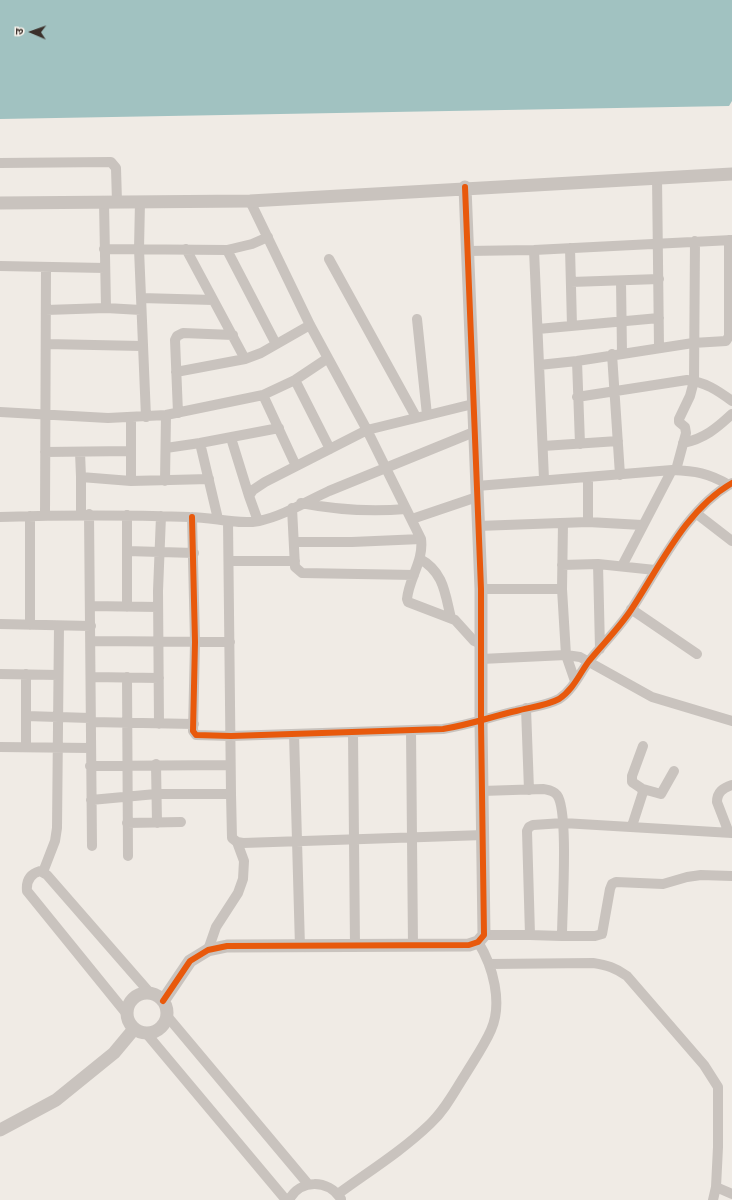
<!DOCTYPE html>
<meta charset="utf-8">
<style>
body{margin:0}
#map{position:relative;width:732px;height:1200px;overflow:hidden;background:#f0ebe5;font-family:Roboto,"Noto Sans Devanagari",sans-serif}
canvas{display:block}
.north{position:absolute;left:12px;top:12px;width:40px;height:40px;-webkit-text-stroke:3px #fbf5ee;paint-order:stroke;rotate:272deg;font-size:11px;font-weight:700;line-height:16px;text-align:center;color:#3b302b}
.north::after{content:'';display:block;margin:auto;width:14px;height:18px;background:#3b302b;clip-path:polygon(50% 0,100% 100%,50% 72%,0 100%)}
</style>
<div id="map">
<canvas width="732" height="1200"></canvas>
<div class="north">उ</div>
</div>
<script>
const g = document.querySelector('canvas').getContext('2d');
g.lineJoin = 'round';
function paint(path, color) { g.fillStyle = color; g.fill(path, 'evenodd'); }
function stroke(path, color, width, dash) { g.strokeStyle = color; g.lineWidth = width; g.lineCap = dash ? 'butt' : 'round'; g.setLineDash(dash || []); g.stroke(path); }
const water = new Path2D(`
 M0 0H732V101L729 106 0 119Z`);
const minor = new Path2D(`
 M0 163 111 162 116 168 117 202
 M657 177 659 347
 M250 201 310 325 367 430 421 539C424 561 409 578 407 599L408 602 455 620 474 641 481 644
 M104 202 106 308
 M140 202 139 249 146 417
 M570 248 572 326
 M104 249 227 250 252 244 268 237
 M186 249 245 359
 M227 250 276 344
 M534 250 544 479
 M467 251 534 250 732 240
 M329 259 416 417
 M0 266 105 268
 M621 281 622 353
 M571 282 659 279
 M141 298 213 300
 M46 310 106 308 141 310
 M417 319 427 415
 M538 329 659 318
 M46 344 142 346
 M612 354 620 475
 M577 361 580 444
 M539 365 577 361 693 343 726 341 729 336V240
 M176 372 245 359 261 353 310 325
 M295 380 330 449
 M263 395 296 466
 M577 397 687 380C705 382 717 390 732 401
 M0 412 108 418 166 415 263 395 295 380 328 358
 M178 413 175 340 177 336 183 333 233 335
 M231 438 249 496
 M200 443 218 519
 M683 443C704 439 717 428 732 414
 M543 446 618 441
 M166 448 200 443 279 428
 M45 452 131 451
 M80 452 81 477
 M676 470 686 433 685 427 679 422V419L690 396 694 381 695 241
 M131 481V418
 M165 481 166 415
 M477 486 672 470C696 471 708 473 729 485
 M301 503C337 510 370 512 406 509
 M292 508 295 567 302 573 414 575
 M89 514 92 846
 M697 514 732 541
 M45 515 46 267
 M81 515V477L131 481 209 479
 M127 515V607
 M30 516V625
 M0 517C64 515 127 515 190 517 213 517 237 525 259 521 283 516 307 501 329 491 377 471 426 452 474 432
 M192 517 195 642 193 731 196 735 231 736 443 729C469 725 490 717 516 711 530 707 546 706 559 699 573 690 580 673 589 661 603 644 619 628 631 610 659 568 686 509 732 483
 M412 519 477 497
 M258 521 249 496 253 490 265 482 367 430 473 404
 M588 522V477
 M478 526 588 522 642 525
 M294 542H352L421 539
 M127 551 194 553
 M420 559C444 572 445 594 451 618
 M229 561H295
 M598 564 600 649
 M562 565 598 564 655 570
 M622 566 672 470
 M481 589H562
 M90 606 158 607
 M631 609 697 654
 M0 624 91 626
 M91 641 230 642
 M481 659 566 655 562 589 563 523
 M0 674 58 675
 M91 677 159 678
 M127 677 128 856
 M575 681 566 655 580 657 652 697 732 721
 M526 708 529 790
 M26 716 90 718
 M91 722 194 724
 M159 724 158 591 161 516
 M411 731 413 946
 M353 733 355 946
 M294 734 300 947
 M0 747 90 748
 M26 747V674
 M156 764 157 823
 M90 766 230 765
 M643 789 661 794 674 771
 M482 791 543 789C548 790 553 790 557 795 569 810 562 911 562 936L530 935
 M231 794 232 838 237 842 243 843 484 835
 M91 800 156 794H231L228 521
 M127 823 181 822
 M632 826 643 792 641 788 632 782V776L643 746
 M729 833 717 802C717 792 723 788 732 785
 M43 872 55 841 57 828 59 626
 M484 935H530L527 831 529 827 533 825 563 823 732 833
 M562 936H595L602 934 610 889 612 884 616 882 663 884 687 877 701 875 732 876
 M208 950 216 927 238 893 243 879 244 861 237 842
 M489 964 593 963C607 965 616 968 627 976L704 1065 718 1087V1147L716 1187 713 1200
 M126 1013 27 891C26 881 30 874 40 871L47 875 150 993
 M167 1016 308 1184
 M146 1033 286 1200
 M716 1187 732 1194
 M338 1194C368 1172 402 1151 430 1124 445 1110 454 1092 465 1075 474 1060 484 1046 491 1030 503 1003 493 966 478 942
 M289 1200C300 1179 328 1179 341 1199`);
const tertiary = new Path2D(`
 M0 203 250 201 732 174
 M127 1013a20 20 0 1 1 40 0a20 20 0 1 1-40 0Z
 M163 1001 190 961 208 950 227 946 469 945 478 942 484 935 481 722V589L465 187
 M0 1130 56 1100 114 1053 134 1029`);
const cycleway = new Path2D(`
 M192 517 195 642 193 731 196 735 231 736 443 729C469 725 490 717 516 711 530 707 546 706 559 699 573 690 580 673 589 661 603 644 619 628 631 610 659 568 686 509 732 483
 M163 1001 190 961 208 950 227 946 469 945 478 942 484 935 481 722V589L465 187`);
paint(water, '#a1c2c1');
stroke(minor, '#c9c3be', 10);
stroke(tertiary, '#c9c3be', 13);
stroke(cycleway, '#e8590c', 6);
</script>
